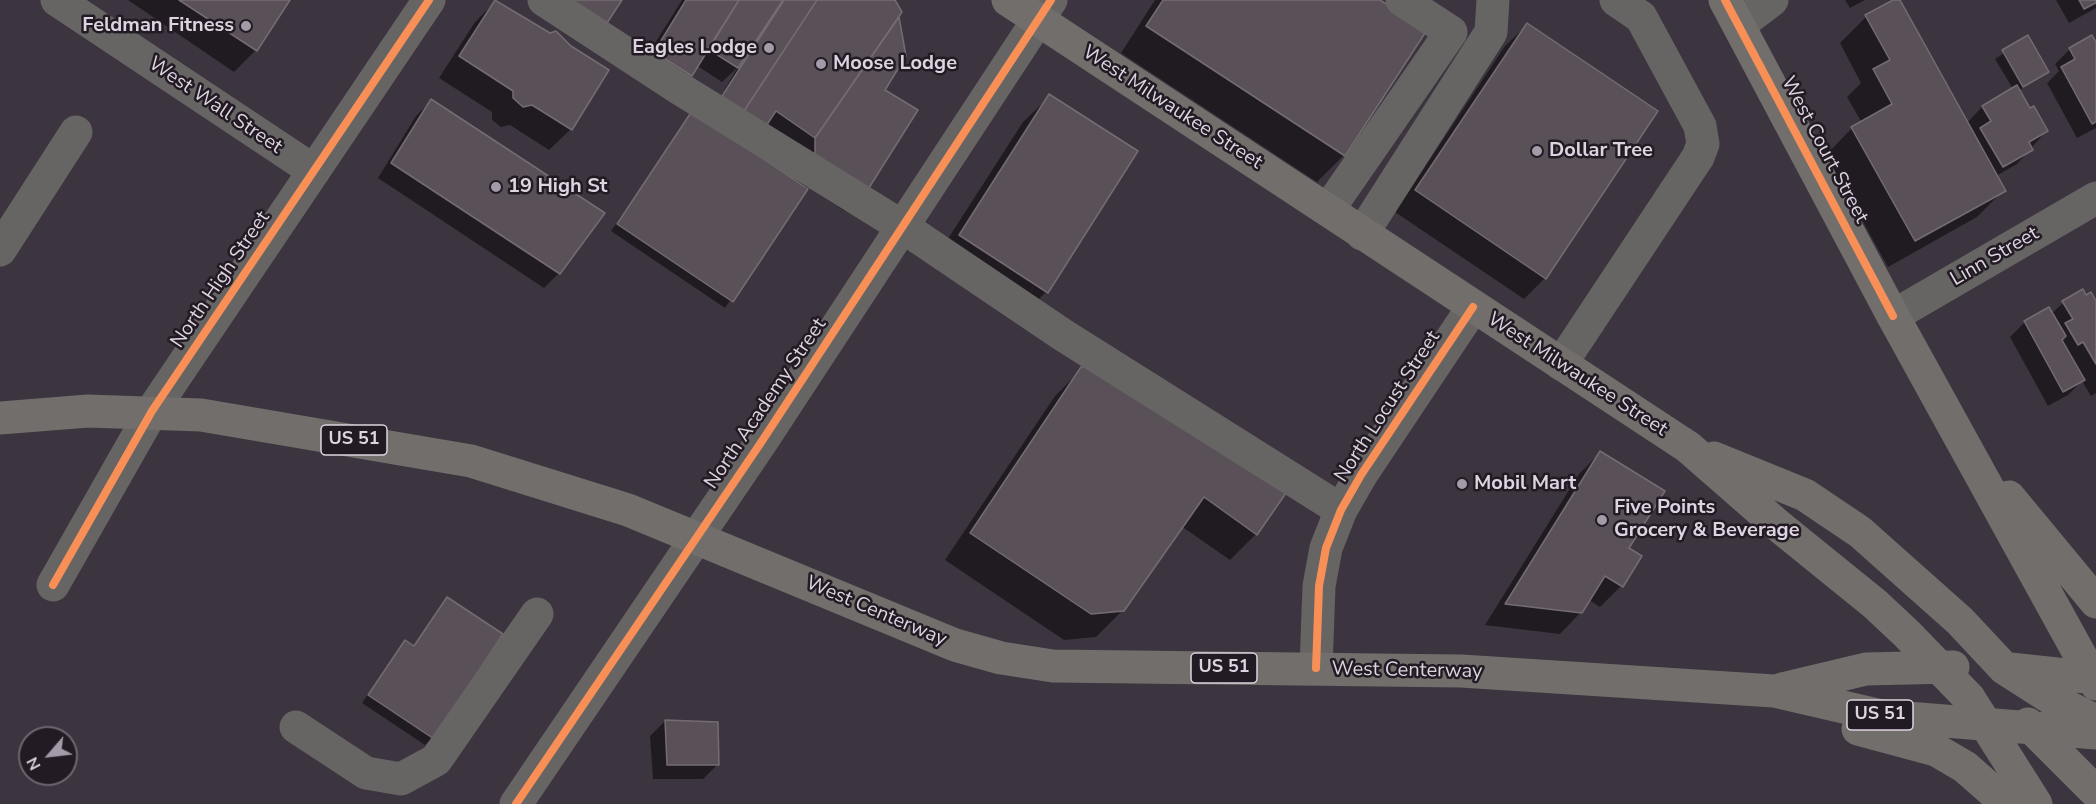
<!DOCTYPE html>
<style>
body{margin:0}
#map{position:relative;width:2096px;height:804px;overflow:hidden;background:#3c343f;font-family:"Nunito Sans",sans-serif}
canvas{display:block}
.north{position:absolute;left:18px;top:726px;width:60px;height:60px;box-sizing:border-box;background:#221b24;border:2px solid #6d656f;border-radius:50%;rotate:242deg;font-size:16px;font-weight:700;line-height:24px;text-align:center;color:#ded3e0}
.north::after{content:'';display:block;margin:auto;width:21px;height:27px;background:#a59ba8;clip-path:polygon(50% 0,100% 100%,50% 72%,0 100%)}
</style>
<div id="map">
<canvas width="2096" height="804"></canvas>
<div class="north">N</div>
</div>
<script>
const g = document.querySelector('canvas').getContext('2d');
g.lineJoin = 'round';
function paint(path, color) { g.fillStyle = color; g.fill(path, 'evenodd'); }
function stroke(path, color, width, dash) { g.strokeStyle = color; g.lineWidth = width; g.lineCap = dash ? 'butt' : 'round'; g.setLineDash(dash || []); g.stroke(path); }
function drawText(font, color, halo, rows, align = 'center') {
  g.font = font + ' "Nunito Sans",sans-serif'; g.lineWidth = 5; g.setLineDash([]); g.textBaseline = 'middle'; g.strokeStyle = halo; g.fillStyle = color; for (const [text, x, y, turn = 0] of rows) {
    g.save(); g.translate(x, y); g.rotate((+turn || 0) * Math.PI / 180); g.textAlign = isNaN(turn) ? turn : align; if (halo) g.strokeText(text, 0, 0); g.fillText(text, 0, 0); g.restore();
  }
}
const shadow = new Path2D(`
 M128 0H288L256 50 234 72Z
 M497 0 549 34 571 129 549 150 510 125 501 127 492 120V112L439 78 475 22Z
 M682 0H894L895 23 866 190 845 211 808 187 725 308 611 231 693 113 795 182 794 161 716 104 738 67 722 82 696 65 676 89 640 67Z
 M1155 0H1377L1344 155 1317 182 1121 53Z
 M1845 0H1865L1850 8Z
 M1898 0 1967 123 1982 107 2013 89 1995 59 2028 37 2047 72 2018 91 2047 130 2017 164 1996 176 2004 190 1977 217 1888 267 1826 155 1852 128 1862 123 1847 97 1861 83 1840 43 1866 17Z
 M2056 0H2096V8L2069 23Z
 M1527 25 1545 278 1524 299 1395 212 1505 46Z
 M2096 45V128L2077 138 2047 83 2059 71 2055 64 2070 49Z
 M1050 96 1046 292 1020 318 933 262 1023 122Z
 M431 101 559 273 544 288 378 178 416 116Z
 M2086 297 2096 303V393L2091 396 2082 381 2068 395 2048 406 2010 337 2025 322 2051 314 2063 303Z
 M1082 369 1256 534 1230 560 1181 526 1123 610 1096 637 1064 640 945 560 1055 396Z
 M1600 453 1627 548 1621 586 1600 607 1589 600 1581 612 1560 634 1485 625 1579 474Z
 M448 598 432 738 425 745 362 703 398 650 406 642 413 647Z
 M665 721 718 764 703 779H653L650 736Z`);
const building = new Path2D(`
 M179 0H290L257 51Z
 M495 0 550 33 556 31 571 46 609 70 572 130 532 105 523 107 513 98V91L459 56Z
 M572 0H622L607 23Z
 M686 0H739L692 76 654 52Z
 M739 0H783L738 68 708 49Z
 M784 0H817L744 111 722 96Z
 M817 0H895L902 12 815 138 776 111 766 126 744 111Z
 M1163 0H1380L1427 30 1345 156 1146 26Z
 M1893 0H1900L2006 191 1915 241 1851 127 1892 104 1873 69 1890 60 1865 15Z
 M2079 0H2096V3L2084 9Z
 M899 17 906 56 885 90 918 110 867 191 815 157V138Z
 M1527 23 1658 111 1546 279 1415 190Z
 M2028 35 2049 72 2023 87 2002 50Z
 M2092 35 2096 42V122L2092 124 2061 67 2075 59 2069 48Z
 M2017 85 2030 108 2034 106 2048 131 2029 142 2033 150 2003 167 1980 128 1991 121 1982 106Z
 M1049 94 1138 151 1048 293 959 235Z
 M431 99 605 213 560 274 391 163Z
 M692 111 808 189 733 302 617 224Z
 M2083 289 2086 295 2091 292 2096 301V364L2083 342 2078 345 2065 323 2073 319 2062 301Z
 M2049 307 2066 336 2062 340 2085 380 2063 392 2024 321Z
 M1104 365 1286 493 1257 535 1204 497 1124 611 1091 614 970 533 1081 367Z
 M1600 451 1665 491 1629 548 1642 556 1623 587 1605 576 1582 613 1505 604Z
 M447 597 503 634 434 739 368 695 405 640 414 646Z
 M665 720 718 722 719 765H667Z`);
const minor = new Path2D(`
 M57 0 314 171
 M544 0 677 87 903 227 1063 335 1341 510
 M1739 25 1772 0
 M1328 210 1451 32 1402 0
 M1362 234 1491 32 1493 0
 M0 250 76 132
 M1893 316 2096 198
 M1561 364 1698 157 1703 144 1700 126 1641 17 1616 0
 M53 585 152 411 429 0
 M1316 668 1319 586 1326 548 1341 510 1361 475 1473 307
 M296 727 366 773 401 779 436 760 537 614
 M516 804 762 441 1051 0`);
const major = new Path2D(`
 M1008 0 1688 447 1775 523 1875 604 1907 634 1969 698 2036 804
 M1725 0 1893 316 2096 684
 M0 418 88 411 201 415 471 461 628 510 955 645 1001 658 1053 666 1461 671 1774 691 1882 716 2096 733
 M1714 458 1805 495 1860 532 1960 621 2004 668 2054 700 2096 721
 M2009 497 2096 602
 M2010 669 2096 678
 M1782 689 1866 669 1953 667
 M2028 724 2096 792
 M1858 729 1936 750 1965 767 2007 804`);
const cycleway = new Path2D(`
 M1725 0 1893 316
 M53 585 152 411 429 0
 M1316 668 1319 586 1326 548 1341 510 1361 475 1473 307
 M516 804 762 441 1051 0`);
const markers = [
 [246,26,6,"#a59ba8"],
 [769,48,6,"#a59ba8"],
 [821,64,6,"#a59ba8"],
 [1537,151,6,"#a59ba8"],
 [496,187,6,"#a59ba8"],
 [1462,484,6,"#a59ba8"],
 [1602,520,6,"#a59ba8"]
];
const shields = [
 [354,440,66],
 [1224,668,66],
 [1880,715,66]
];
const shieldNames = [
 ["US 51",354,440],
 ["US 51",1224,668],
 ["US 51",1880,715]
];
const poiNames = [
 ["Feldman Fitness",234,26,"right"],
 ["Eagles Lodge",757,48,"right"],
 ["Moose Lodge",833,64],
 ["Dollar Tree",1549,151],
 ["19 High St",508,187],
 ["Mobil Mart",1474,484],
 ["Five Points",1614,508],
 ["Grocery & Beverage",1614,531]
];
const streetNames = [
 ["West Wall Street",215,106,34],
 ["West Milwaukee Street",1172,108,33],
 ["West Court Street",1824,150,62],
 ["Linn Street",1995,257,-30],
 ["North High Street",221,280,-56],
 ["West Milwaukee Street",1577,375,33],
 ["North Academy Street",766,404,-56],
 ["North Locust Street",1388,407,-57],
 ["West Centerway",876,612,23],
 ["West Centerway",1407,671,1]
];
paint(shadow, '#0007');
paint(building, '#5a5158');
stroke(building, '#756c73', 1.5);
stroke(minor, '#676464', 33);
stroke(major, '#726e6b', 33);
stroke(cycleway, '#f78f57', 8);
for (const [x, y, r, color] of markers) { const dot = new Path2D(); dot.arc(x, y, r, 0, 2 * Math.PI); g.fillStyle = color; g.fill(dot); stroke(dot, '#221b24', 2); }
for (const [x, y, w] of shields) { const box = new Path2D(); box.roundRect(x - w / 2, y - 15, w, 30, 4.5); g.fillStyle = '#221b24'; g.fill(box); stroke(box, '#ded3e0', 1.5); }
drawText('bold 18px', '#ded3e0', null, shieldNames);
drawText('bold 20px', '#ded3e0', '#221b24', poiNames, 'left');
drawText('20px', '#ded3e0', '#221b24', streetNames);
</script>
